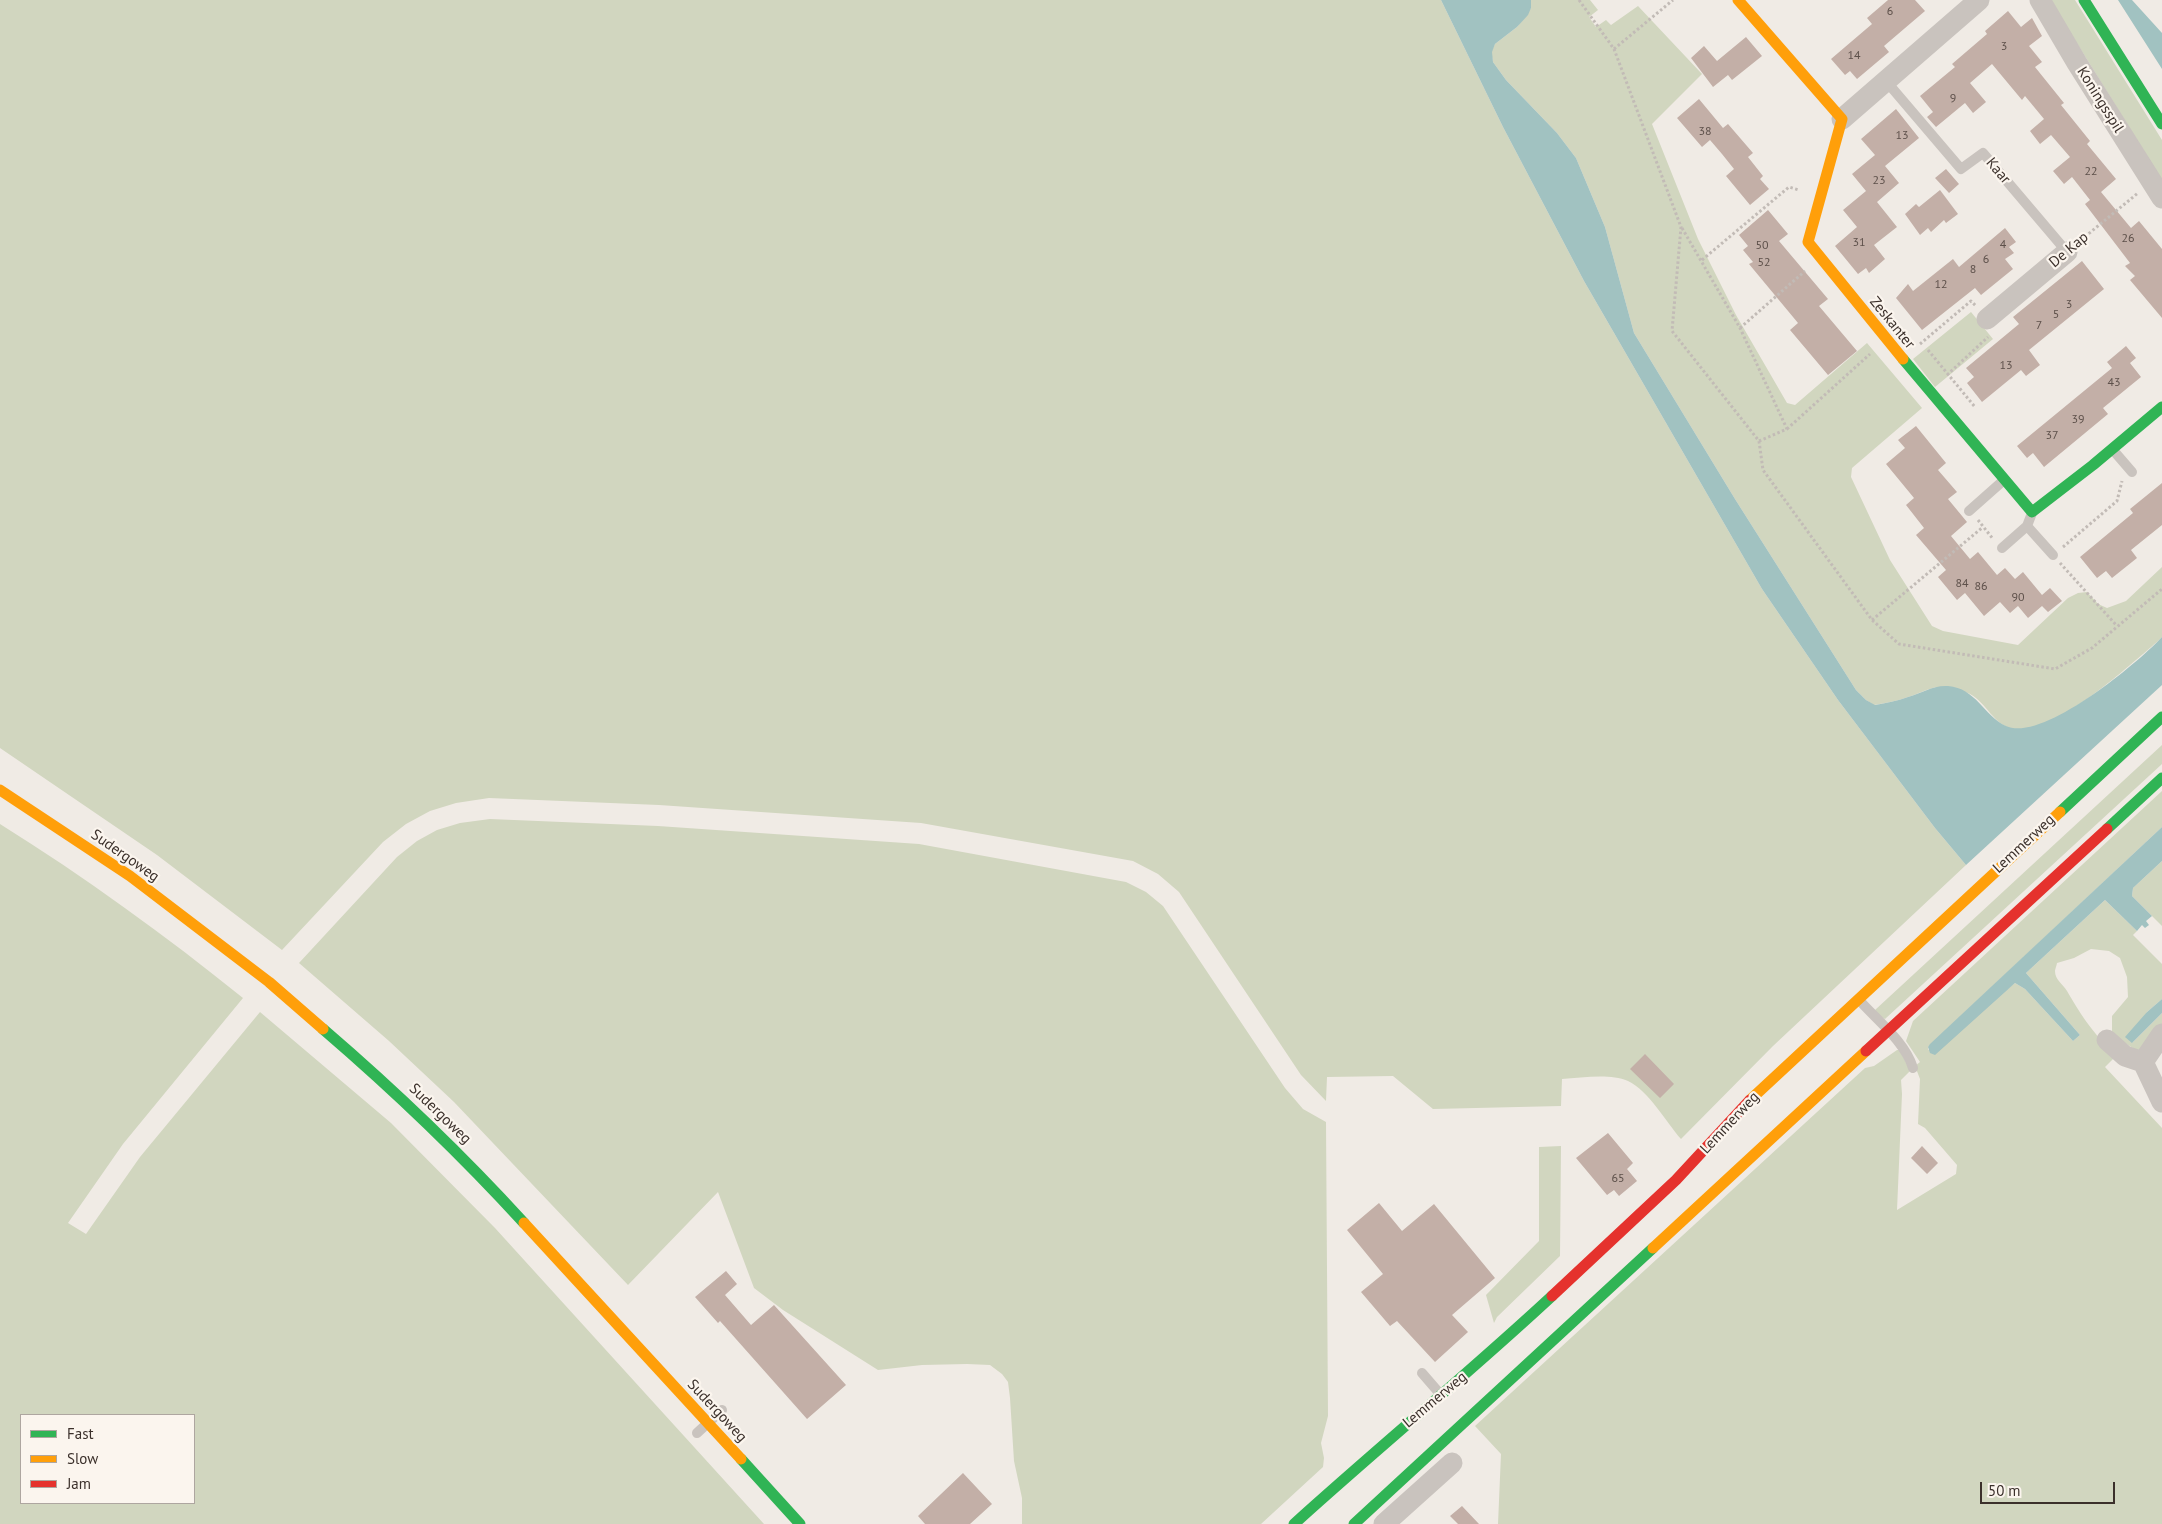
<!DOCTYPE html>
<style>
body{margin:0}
#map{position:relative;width:2162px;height:1524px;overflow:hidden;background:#f0ebe5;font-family:"PT Sans",sans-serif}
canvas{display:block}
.legend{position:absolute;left:20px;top:1414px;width:175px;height:90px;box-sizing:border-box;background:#fbf5ee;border:1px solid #aea6a0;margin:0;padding:6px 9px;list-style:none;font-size:15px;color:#3b302b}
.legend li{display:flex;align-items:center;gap:10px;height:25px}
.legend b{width:25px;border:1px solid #aea6a0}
.scale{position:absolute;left:1980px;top:1482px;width:135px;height:22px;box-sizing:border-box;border:2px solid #3b302b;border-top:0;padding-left:6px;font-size:15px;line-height:18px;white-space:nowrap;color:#3b302b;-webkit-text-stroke:4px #fbf5ee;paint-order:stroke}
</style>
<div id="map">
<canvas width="2162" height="1524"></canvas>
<ul class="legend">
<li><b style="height:6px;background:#30b455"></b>Fast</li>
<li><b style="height:6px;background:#ff9f0a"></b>Slow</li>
<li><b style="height:6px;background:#e5322d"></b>Jam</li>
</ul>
<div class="scale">50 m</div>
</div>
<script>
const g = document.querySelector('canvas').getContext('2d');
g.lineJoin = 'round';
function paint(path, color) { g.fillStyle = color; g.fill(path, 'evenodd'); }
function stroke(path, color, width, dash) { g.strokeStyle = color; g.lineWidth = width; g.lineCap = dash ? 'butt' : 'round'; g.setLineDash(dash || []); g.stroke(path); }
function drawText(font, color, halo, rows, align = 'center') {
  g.font = font + ' "PT Sans",sans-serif'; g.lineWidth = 4.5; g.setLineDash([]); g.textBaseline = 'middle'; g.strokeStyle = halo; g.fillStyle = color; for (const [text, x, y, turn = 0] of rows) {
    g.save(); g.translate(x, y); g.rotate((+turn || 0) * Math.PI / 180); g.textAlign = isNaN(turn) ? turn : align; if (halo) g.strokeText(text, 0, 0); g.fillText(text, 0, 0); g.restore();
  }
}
const green = new Path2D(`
 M0 0H1441L1503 127 1584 281 1762 589 1838 700 1935 828 1966 865 1773 1046 1681 1139C1666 1122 1648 1090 1628 1081 1609 1073 1582 1078 1562 1079L1561 1106 1433 1109 1393 1076 1327 1077 1326 1101 1301 1075 1179 892 1158 874 1133 861 921 823 659 805 489 798 456 803 430 811 406 824 383 842 282 950 157 855 0 748Z
 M1531 0H1590L1598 10 1589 17 1596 27 1606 20 1611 25 1638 6 1702 74 1652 124 1698 239 1736 315 1787 403 1795 405 1867 343 1922 408 1852 468 1851 477 1890 560 1932 626 1943 631 2018 645 2068 598 2078 593 2087 592 2098 604 2107 608 2126 601 2162 567V637L2157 642C2127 667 2055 735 2014 729 1994 726 1986 702 1970 694 1965 691 1938 686 1933 688 1924 690 1916 695 1908 697 1897 701 1886 703 1874 705L1866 700 1856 690 1735 499 1634 333 1605 227 1576 158 1557 133 1506 80 1493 62 1491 52 1495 44 1517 27 1531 8Z
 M2050 0H2075L2162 140V180Z
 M1971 312 1993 339 1935 387 1913 359Z
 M2162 745V764L1885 1019 1877 1015 1875 1010Z
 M2162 791V827L1928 1047V1050L2015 983 2025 989 2073 1041 2080 1035 2026 973 2105 900 2137 931 2133 935 2162 964V999L2147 1012 2132 1043 2162 1013V1026L2146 1045 2137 1051 2112 1034V1016L2128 997 2127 977 2120 958 2109 951 2091 949 2074 958 2057 963C2057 964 2055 970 2055 971 2055 980 2063 984 2067 991 2082 1017 2094 1034 2116 1056L2105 1067 2162 1128V1524H1498L1501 1454 1475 1426 1865 1068 1874 1066 1897 1050H1900L1910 1071 1901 1080 1902 1094 1897 1210 1956 1174 1957 1165 1925 1128 1918 1124 1920 1079 1915 1066 1920 1062 1906 1041 1913 1021Z
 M490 819 658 826 919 844 1126 882 1146 892 1163 906 1285 1088 1303 1109 1326 1122 1328 1416 1321 1443 1324 1458 1323 1467 1261 1524H1022V1498L1014 1461 1010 1398 1008 1382 1002 1374 990 1365 967 1364 922 1365 878 1370 783 1310 754 1288 718 1192 628 1285 454 1102 389 1041 299 963 397 857 417 841 437 830 460 823Z
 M0 824C85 877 166 936 243 998L123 1144 68 1223 86 1234 140 1157 260 1012 391 1123 495 1228 764 1524H0ZM21 1415H194V1503H21Z
 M2162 861V926L2132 896 2133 888Z
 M1561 1146 1560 1256 1497 1317 1494 1323 1486 1295 1539 1241V1147Z`);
const water = new Path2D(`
 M1441 0H1531V8L1528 15 1517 27 1495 44 1492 52 1493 62 1506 80 1557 133 1576 158 1605 227 1634 333 1735 499 1856 690 1866 700 1875 705C1886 703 1897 701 1908 697 1922 693 1933 685 1948 686 1976 688 1984 716 2006 726 2042 743 2138 663 2162 637V685L1966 865 1935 828 1838 700 1762 589 1584 281 1503 127Z
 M2118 0H2132L2162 33V69Z
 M2162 827V861L2133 888 2132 896 2152 916 2146 921 2149 925 2145 928 2142 925 2137 931 2105 900 2026 973 2080 1035 2073 1041 2025 989 2015 983 1935 1055 1930 1053 1928 1047 1930 1044Z
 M2162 999V1013L2132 1043 2125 1037 2147 1012Z`);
const building = new Path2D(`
 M1888 0H1915L1925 11 1884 46 1889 52 1857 79 1850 71 1845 75 1831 59 1872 24 1867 18Z
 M2008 11 2021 27 2032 18 2042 36 2029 46 2042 62 2035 67 2064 103 2061 105 2090 141 2087 144 2116 179 2101 192 2131 228 2139 221 2162 249V318L2130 280 2135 276 2125 266 2130 263 2085 204 2090 200 2072 177 2064 184 2053 171 2070 157 2051 135 2040 144 2030 131 2044 119 2025 96 2022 100 1992 64 1970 83 1986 102 1973 113 1965 103 1936 127 1927 117 1933 112 1920 96 1955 67 1952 64 1987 34 1985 31Z
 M1746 37 1762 56 1732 80 1728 75 1713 87 1691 58 1704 46 1717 61Z
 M1699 99 1723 128 1728 124 1753 153 1748 157 1763 176 1760 179 1769 189 1750 205 1726 176 1734 169 1722 154 1710 140 1702 147 1677 118Z
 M1896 109 1919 138 1885 166 1899 183 1877 202 1897 227 1874 245 1885 259 1869 273 1866 268 1858 274 1835 246 1857 227 1843 210 1866 191 1852 174 1875 155 1861 139Z
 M1946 169 1959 184 1949 193 1935 178Z
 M1940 190 1958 214 1946 223 1944 220 1931 232 1928 228 1920 235 1905 214 1916 204 1919 207Z
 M1768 210 1788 234 1779 241 1828 299 1819 306 1857 351 1828 375 1790 330 1798 323 1749 264 1753 262 1743 250 1748 246 1739 235Z
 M2005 228 2016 242 2009 247 2014 253 2005 259 2013 269 1981 295 1975 288 1922 330 1896 298 1908 284 1913 291 1953 259 1959 267Z
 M2082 261 2104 289 2029 350 2040 365 2026 376 2021 370 1982 402 1967 383 1974 377 1966 368 2019 324 2013 317Z
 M2126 346 2136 358 2130 363 2141 377 2103 408 2108 414 2044 467 2033 453 2027 458 2017 446 2112 368 2107 362Z
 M1916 426 1946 463 1938 470 1957 492 1948 499 1967 522 1951 536 1970 559 1978 552 1997 575 2005 568 2015 579 2023 572 2042 595 2050 588 2062 601 2048 612 2042 606 2028 618 2018 606 2010 613 2000 602 1984 616 1965 593 1957 600 1938 577 1946 570 1916 535 1924 528 1906 505 1914 498 1886 464 1905 448 1898 440Z
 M2162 483V525L2131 550 2137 558 2112 578 2106 571 2097 578 2080 557 2133 513 2130 509Z
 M1645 1054 1674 1084 1660 1098 1630 1069Z
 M1608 1133 1633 1163 1627 1169 1637 1181 1619 1196 1614 1190 1607 1195 1576 1158Z
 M1922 1146 1938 1163 1927 1174 1911 1158Z
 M1379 1203 1402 1231 1434 1204 1495 1278 1452 1315 1468 1332 1435 1362 1397 1321 1390 1326 1361 1292 1383 1274 1347 1230Z
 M726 1271 737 1284 725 1295 751 1325 774 1305 846 1385 807 1419 720 1321 718 1323 695 1297Z
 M963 1473 992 1504 970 1524H925L918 1516Z
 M1462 1506 1479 1524H1458L1450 1516Z`);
const path = new Path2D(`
 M1579 0 1614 49 1681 227 1672 331 1759 441 1763 470 1872 620 1899 644 2055 669 2092 648 2162 589
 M1614 49 1673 0
 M1682 228 1740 328 1787 429 1759 441
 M2081 240 2138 193
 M1702 260 1789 187 1799 190
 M1740 328 1805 271
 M1920 344 1971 301 1976 306
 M1928 350 1975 407
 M1947 375 1988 337
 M1787 429 1870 354
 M1978 520 1993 539
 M2063 547 2117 501 2122 481
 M2060 563 2117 626
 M1872 620 1983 527`);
const lane = new Path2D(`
 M1886 81 1961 169 1983 153 2067 252
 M2113 450 2132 472
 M1969 511 2004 480
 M2027 526 2053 555
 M2002 548 2027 526 2032 513
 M1860 1001C1878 1021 1905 1042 1913 1068
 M1422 1373 1441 1395
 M697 1433 722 1410`);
const street = new Path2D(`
 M2040 0 2077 63 2162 198
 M1842 119 1979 0
 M1987 319 2067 252
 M2107 1040 2125 1056 2143 1062 2162 1034
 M2143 1062 2162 1102
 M1384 1524 1452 1463`);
const fast = new Path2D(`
 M2084 0 2162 124
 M1903 359 2032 512 2093 465 2162 407
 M2060 812 2162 717
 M2107 829 2162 778
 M323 1029C394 1090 461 1154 524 1223
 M741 1459 800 1524
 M1294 1524C1379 1447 1468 1374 1552 1296
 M1354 1524 1653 1248`);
const slow = new Path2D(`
 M1738 0 1842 119 1808 242 1903 359
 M0 790 130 876 269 982 323 1029
 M1750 1100 2060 812
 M524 1223 741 1459
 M1653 1248 1866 1051`);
const jam = new Path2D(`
 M1866 1051 2107 829
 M1552 1296 1676 1180 1750 1100`);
const numberNames = [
 ["6",1890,12],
 ["3",2004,47],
 ["14",1854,56],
 ["9",1953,99],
 ["38",1705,132],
 ["13",1902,136],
 ["22",2091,172],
 ["23",1879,181],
 ["26",2128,239],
 ["31",1859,243],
 ["4",2003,245],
 ["50",1762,246],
 ["6",1986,260],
 ["52",1764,263],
 ["8",1973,270],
 ["12",1941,285],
 ["3",2069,305],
 ["5",2056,315],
 ["7",2039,326],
 ["13",2006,366],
 ["43",2114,383],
 ["39",2078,420],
 ["37",2052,436],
 ["84",1962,584],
 ["86",1981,587],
 ["90",2018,598],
 ["65",1618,1179]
];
const streetNames = [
 ["Koningsspil",2100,100,58],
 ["Kaar",1998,171,50],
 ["De Kap",2069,250,-40],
 ["Zeskanter",1892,323,51],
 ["Lemmerweg",2024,844,-43],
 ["Sudergoweg",125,856,35],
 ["Sudergoweg",440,1114,44],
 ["Lemmerweg",1730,1123,-47],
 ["Lemmerweg",1435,1400,-40],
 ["Sudergoweg",717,1411,47]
];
paint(green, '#d1d6bf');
paint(water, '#a1c2c1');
paint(building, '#c3afa7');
stroke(path, '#c2bbb6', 3, [2.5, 2.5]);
stroke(lane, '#c9c3be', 10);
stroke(street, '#c9c3be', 21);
stroke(fast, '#30b455', 11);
stroke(slow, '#ff9f0a', 11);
stroke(jam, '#e5322d', 11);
drawText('12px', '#5d504a', null, numberNames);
drawText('15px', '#3b302b', '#fbf5ee', streetNames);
</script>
